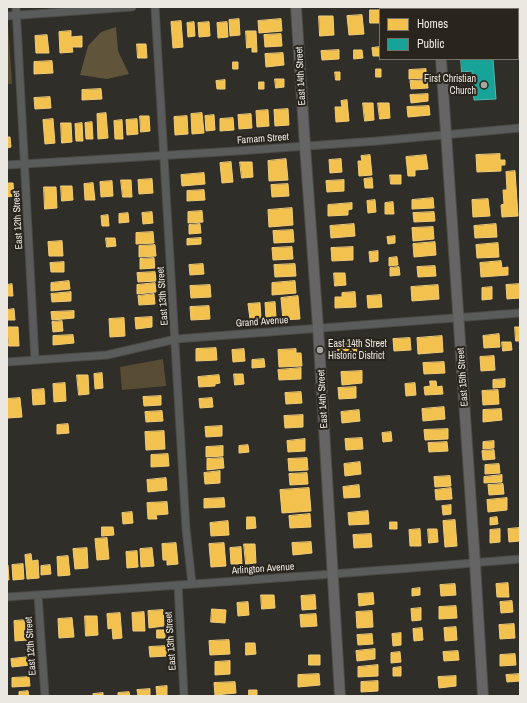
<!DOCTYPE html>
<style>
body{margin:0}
#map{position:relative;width:527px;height:703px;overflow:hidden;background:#302e29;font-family:"Archivo Narrow",sans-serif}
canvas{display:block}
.frame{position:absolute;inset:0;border:8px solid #eae7e1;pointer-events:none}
.legend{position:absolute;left:379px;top:8px;width:140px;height:52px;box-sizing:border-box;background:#29251c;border:1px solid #76736b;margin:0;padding:5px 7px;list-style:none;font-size:12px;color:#eae7e1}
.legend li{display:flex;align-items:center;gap:8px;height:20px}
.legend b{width:20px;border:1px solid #76736b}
</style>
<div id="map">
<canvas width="527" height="703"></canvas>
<div class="frame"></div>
<ul class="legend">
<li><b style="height:11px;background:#f2c14e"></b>Homes</li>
<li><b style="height:11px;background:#17a398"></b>Public</li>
</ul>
</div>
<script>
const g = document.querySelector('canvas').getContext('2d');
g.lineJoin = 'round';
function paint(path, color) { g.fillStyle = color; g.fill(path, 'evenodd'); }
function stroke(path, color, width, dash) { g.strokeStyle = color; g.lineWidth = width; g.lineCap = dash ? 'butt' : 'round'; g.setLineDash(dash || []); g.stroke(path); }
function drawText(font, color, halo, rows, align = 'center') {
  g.font = font + ' "Archivo Narrow",sans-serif'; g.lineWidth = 4; g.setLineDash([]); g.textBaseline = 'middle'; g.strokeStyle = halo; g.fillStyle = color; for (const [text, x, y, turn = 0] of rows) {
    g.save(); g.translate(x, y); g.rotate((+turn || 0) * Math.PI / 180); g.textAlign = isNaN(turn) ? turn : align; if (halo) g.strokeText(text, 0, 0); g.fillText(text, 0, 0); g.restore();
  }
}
const green = new Path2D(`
 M7 25H8L12 84H7Z
 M163 359 166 386 122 390 120 367Z`);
const forest = new Path2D(`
 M116 27 118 51 129 74 107 79 80 75 88 46 101 32Z`);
const homes = new Path2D(`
 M370 10H380V23H370Z
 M362 15 364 34 349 35 347 16Z
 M319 16H333L334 35 320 36Z
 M239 19 240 35 230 36 229 20Z
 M281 19 282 31 259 33 258 21Z
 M181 21 183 47 173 48 171 22Z
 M194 22 195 36 188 37 187 23Z
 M209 22 210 36 199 37 198 23Z
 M227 22 228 37 218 38 217 23Z
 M71 31V37L82 36V47H72L73 52 60 53 59 32Z
 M246 31H256L257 52H252V47L247 48Z
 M281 34 282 46 265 47 264 35Z
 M47 35 49 53H36L35 36Z
 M137 44H146L147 58H138Z
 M380 47V56H373L372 48Z
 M339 50V59L322 60 321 51Z
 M354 50H362L363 58 354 59Z
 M283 53 284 65 266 67 265 54Z
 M52 61 53 73 34 74V62Z
 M233 62H238V69H233Z
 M376 69H381V77H376Z
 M426 69V78L409 79V70Z
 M335 72H340V80H336Z
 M275 79H284V87L276 88Z
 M225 80V89H217L216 81Z
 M427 80 428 88 411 89 410 81Z
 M259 82H264V89H259Z
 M101 89 102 99 82 100V90Z
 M428 94V101L411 103 410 95Z
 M50 97 51 108 35 109 34 98Z
 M347 100 349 121 336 122 335 107H342L341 101Z
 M363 103H373L374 120 365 121Z
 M378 103H389L390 118 380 119Z
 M429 106 430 115 408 117 407 107Z
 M288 109 289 125 275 126 274 110Z
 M268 110 269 126 257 127 256 111Z
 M106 113 108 138 98 139 97 114Z
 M202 113 204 133 192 134 191 114Z
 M251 114 252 128 239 129 238 115Z
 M214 115 215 130 206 131 205 116Z
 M140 116H149L150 131 141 132Z
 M187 116 188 134 175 135 174 117Z
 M233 118 234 130 220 131V119Z
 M53 119 55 143 45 144 43 120Z
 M137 119 138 134 127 135 126 120Z
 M122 120 123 139H115L114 121Z
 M92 122 93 139H86L85 123Z
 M61 123H71L72 142 62 143Z
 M82 123 83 141H76L75 124Z
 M7 137H10L11 147 7 148Z
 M500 154V160H505V165H501V171L477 172 476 155Z
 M370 155 372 175 359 176 358 161H362L361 156Z
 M426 155 428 169 415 170V176H408L406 157Z
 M286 159 288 180 269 181 268 161Z
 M341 159 342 172 330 173 329 160Z
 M231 162 233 182 222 183 220 163Z
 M240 162H252L253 177 242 178Z
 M515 171 518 216 502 217 501 205 504 204 503 190H507L506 172Z
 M204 173 205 184 182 186 181 175Z
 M390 175H401V184H391Z
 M372 178 373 188H365L364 179Z
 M152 179 153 193 139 194 138 180Z
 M121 180H131L132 197H123Z
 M344 180V191L327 192 326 181Z
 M112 181 113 196 101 197 100 182Z
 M7 183H13L14 196 7 197Z
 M93 183 95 200H85L84 184Z
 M288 184 289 196 272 197 271 185Z
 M61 186H72L73 200 62 201Z
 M44 187H56L57 208 45 209Z
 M204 190 205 200 187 201V191Z
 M433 198 434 208 412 209V200Z
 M488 199 490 216 473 217 472 200Z
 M375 200 376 212 368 213 367 201Z
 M393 202 394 214H385V203Z
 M352 203V209L348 210V215L328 216V205Z
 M292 208 293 225 269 227 268 210Z
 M202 211 203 222 188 223V212Z
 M152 212 153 223 143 224 142 213Z
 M434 212 435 221 414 222 413 213Z
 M128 213 129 222 119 223V214Z
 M108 215 109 226H102L101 216Z
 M200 224 201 233 189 234V225Z
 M354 224 355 236 331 238 330 226Z
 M496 224 497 237 475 238 474 226Z
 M433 227 434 239 413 241 412 228Z
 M293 230 294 242 274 243 273 231Z
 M153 232 154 243 136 244V233Z
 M395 236V243L388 244 387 237Z
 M106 238H115L116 246 107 247Z
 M201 238V244L187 245V239Z
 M62 241 63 256H49L48 242Z
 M435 242 436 255 414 257 413 244Z
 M498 243 499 257 477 258 476 245Z
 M155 245 156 256 139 257V246Z
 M292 247 293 259 273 260 272 248Z
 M353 247V260L332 261 331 248Z
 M378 251V261L370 262 369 252Z
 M397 257 398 265 389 266V258Z
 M154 258 155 268 140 269V259Z
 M501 261 502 268 508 267V275L481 277 480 263Z
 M64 262V272H51L50 263Z
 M203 264 204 274 190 275 189 265Z
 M295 264 296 276 275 277 274 265Z
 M435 266 436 276 418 277 417 267Z
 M399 267 400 275 390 276V268Z
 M155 272 156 281 138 282 137 273Z
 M334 273H345L346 285 335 286Z
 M69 281 70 289 51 291V283Z
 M295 281 296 293 272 295V283Z
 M155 283 156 292 137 294V285Z
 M12 284 13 296H7V285Z
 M520 284V298L507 299 506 285Z
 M210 285 211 297 191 298 190 286Z
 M438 285 439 299 412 301 411 287Z
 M492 287V299L482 300V288Z
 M71 292V301L52 302 51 294Z
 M355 292 356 307 335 308V297H342V293Z
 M154 294 155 304 139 305 138 296Z
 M381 295 382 307 368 308 367 296Z
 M298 296 300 319 283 320 281 298Z
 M275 302 276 317 266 318 265 303Z
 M260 303 261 318 250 319 248 304Z
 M209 306 210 319 191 320 190 307Z
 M14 309 15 320H7V310Z
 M74 311V318L52 320 51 312Z
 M152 317V327L136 329 135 318Z
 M124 318 125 336 110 337 109 319Z
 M62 321 63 331 53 332 52 322Z
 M7 327H18L19 346H9Z
 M515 327H520V341H516Z
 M499 334 500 347 484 348 483 336Z
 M73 335 74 343 53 345V336Z
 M442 336 443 352 418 354 417 338Z
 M410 338 411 350 394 351 393 339Z
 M502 342H511L512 350 503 351Z
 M356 344 357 353 338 355 337 345Z
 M216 348 217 360 196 361V349Z
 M244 349 245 361 233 362 232 350Z
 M296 349V353H301L302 366 279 367 278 350Z
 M494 356 495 370 481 371 480 357Z
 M264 359 265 367 252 368V360Z
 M444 362 445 373 424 374 423 363Z
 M301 368V379L279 380 278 370Z
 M362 371V383L342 385 341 372Z
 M102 373 103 388 95 389 94 374Z
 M234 374H243L244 384 235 385Z
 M77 375H88L89 394 79 395Z
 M219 375 220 383 215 384V386L199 387 198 377Z
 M505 379V387L493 388V380Z
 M430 381H436L437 387 442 386 443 394 425 395 424 387 430 386Z
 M65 383 66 401 54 402 53 384Z
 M415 383 416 395 406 396 405 384Z
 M356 387V398L339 399 338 388Z
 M44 389 45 404 33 405 32 390Z
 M498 390 499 404 483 405 482 391Z
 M301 392 302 403 286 404 285 393Z
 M161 396V405L144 406 143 397Z
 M20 398 22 417 8 418 7 399Z
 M212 398 213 407 200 408 199 399Z
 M444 407 445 419 423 421 422 409Z
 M501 409 502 420 483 422V410Z
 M359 410 360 421 342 423 341 412Z
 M162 411 163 421 146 422 145 412Z
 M303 415V427L285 428 284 416Z
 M68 424 69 433 57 434V425Z
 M222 426V436L206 437 205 427Z
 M448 429V439L425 440 424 430Z
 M164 431 165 449 146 450 145 432Z
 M391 432 392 441 383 442 382 433Z
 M362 438 363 449 346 450 345 439Z
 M305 439V451L288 452 287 441Z
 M494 441V448L483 449V442Z
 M447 442 448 451 429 452 428 443Z
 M248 445 249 452 239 453V446Z
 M223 446V456L206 457V447Z
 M494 450 495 459 483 460 482 451Z
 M168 454 169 466 151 467V455Z
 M223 458 224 468 207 470V459Z
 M307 458 308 470 289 471 288 459Z
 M360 462 361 474 345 476 344 464Z
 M499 464 500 473 485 474V465Z
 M220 471V483L205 484 204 473Z
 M307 473 308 484 290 485 289 474Z
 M502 475V482L484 483V477Z
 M450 476 451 486 435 487 434 477Z
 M166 478 167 490 148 492 147 480Z
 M503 484 504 494 489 495 488 485Z
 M359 485 360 497 344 498 343 487Z
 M309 488 311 511 282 513 280 490Z
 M451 488 452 499 436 500 435 490Z
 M224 498 225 507 204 508V499Z
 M507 498V510L488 512 487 500Z
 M167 502 168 514 156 515 157 519H148L147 503Z
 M451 505V514L443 515 442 506Z
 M368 511 369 524 349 525 348 513Z
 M132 512 133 523 123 524 122 513Z
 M310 514 311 527 290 528 289 516Z
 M247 517H255L256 528 247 529Z
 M497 517 498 524 490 525V518Z
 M455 520 457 546 445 547 443 521Z
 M228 521 229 535 211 536 210 523Z
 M390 522H397V529H390Z
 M102 527H113L114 535 102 536Z
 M519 528 520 541 509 542 508 529Z
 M420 529 421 546H410L409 530Z
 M428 529H437L438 542 429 543Z
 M500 529V542L490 543V530Z
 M371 534 372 547 354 548 353 535Z
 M107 538 109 559 97 560 95 539Z
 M311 542 312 553 293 555 292 543Z
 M176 543 178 564 167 565V560H163L162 544Z
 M224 543 226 566 211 567 209 544Z
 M244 544H255L256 563 246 564Z
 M241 547 242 564H231L230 548Z
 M87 548 88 568 75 569 73 549Z
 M152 548 154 566 141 567 140 549Z
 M137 551 138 567 127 568 126 552Z
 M31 554 32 561 38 560 39 578 27 579 25 555Z
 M68 556 70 575 58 576 57 557Z
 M23 564 24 579 13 580 12 565Z
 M7 565H8L9 580H7Z
 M50 565 51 574 41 575V566Z
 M508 583 509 597H497L496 584Z
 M455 584 456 595 441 596 440 585Z
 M420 588V595L412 596V589Z
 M373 593 374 604 359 606 358 594Z
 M261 595H274L275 608 262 609Z
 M315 595 316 609 302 610 301 596Z
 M512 601 513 612 501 613 500 602Z
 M248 602 249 615 238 616 237 603Z
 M456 606 457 618 439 619V607Z
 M421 608V620L412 621 411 609Z
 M212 609 226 610 225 623 211 622Z
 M163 610 164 626 149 628 148 611Z
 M372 611 373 627 357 628 356 612Z
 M144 612 145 631H133L132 613Z
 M120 613 122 638 113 639 112 628 108 629 107 614Z
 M316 614 317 626 301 627 300 615Z
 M85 616H97L98 635 86 636Z
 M72 618 74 637 59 638 58 619Z
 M26 620 27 640 15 641 14 621Z
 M514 624 515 638 500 639 499 625Z
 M456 627 457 640 445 641 444 628Z
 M422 628 423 640 414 641 413 629Z
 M157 630H165V638H157Z
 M401 633V645L393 646 392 634Z
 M372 634 373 644 358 645 357 635Z
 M229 640 230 654 210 655 209 641Z
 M246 643H255L256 654 246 655Z
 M167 646V656L150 657 149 647Z
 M375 649V659L357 661 356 651Z
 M458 651 459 660 444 661 443 652Z
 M400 652 401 662 391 663V653Z
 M515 654 516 665 500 666V655Z
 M309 655H320V665H309Z
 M29 657 30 665 12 667 11 659Z
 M230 661V674L215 675V662Z
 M378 665V676L358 677V667Z
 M401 667V676H393V668Z
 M319 674 320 685 298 687V675Z
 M520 674V681L507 682 506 675Z
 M456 676V686L439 688 438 677Z
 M29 677 30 686 12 687V678Z
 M378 681V691L361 692V682Z
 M235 682 236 693 215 695 214 683Z
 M167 686V696H157L156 687Z
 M150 689V696H138L137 690Z
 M249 690H257V696H249Z
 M28 691 29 696H19V692Z
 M129 692 130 696H118V693Z
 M103 693V696H93V694Z`);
const public = new Path2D(`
 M458 7H497V9H458Z
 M461 59H493L496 99 474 100 472 71 462 72Z`);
const street = new Path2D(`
 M16 7 35 360
 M155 7 186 529 192 584
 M7 16 132 7
 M7 165 237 151 377 141 520 128
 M7 362 107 355 176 339 520 313
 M178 585 184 696
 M38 595 45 696
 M7 597C178 585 349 574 520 559`);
const secondary = new Path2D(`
 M296 7 305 146 318 327 340 696
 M438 7 439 9
 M441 59 475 563 483 696`);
const markers = [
 [484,85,4,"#a9a6a1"],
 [320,350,4,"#a9a6a1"]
];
const streetNames = [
 ["East 14th Street",301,76,-93],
 ["Farnam Street",263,139,-4],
 ["East 12th Street",18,220,-93],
 ["East 13th Street",163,296,-94],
 ["Grand Avenue",262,322,-4],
 ["East 15th Street",463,377,-94],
 ["East 14th Street",323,399,-93],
 ["Arlington Avenue",263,569,-4],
 ["East 13th Street",171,641,-94],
 ["East 12th Street",31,646,-94]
];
const poiNames = [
 ["First Christian",476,79],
 ["Church",476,91],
 ["East 14th Street",328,344,"left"],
 ["Historic District",328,356,"left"]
];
paint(green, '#594c34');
paint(forest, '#60543b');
paint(homes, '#f2c14e');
stroke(homes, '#f0cc7a', 1);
paint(public, '#17a398');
stroke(public, '#56b7ae', 1);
stroke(street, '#4d4b47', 9);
stroke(secondary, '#4d4b47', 12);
stroke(street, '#5a5c5c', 7);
stroke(secondary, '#656565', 10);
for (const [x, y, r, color] of markers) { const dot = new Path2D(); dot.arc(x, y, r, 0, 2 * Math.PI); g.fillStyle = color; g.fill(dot); stroke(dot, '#29251c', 1.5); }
drawText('10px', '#eae7e1', '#29251c', streetNames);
drawText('10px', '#eae7e1', '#29251c', poiNames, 'right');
</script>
